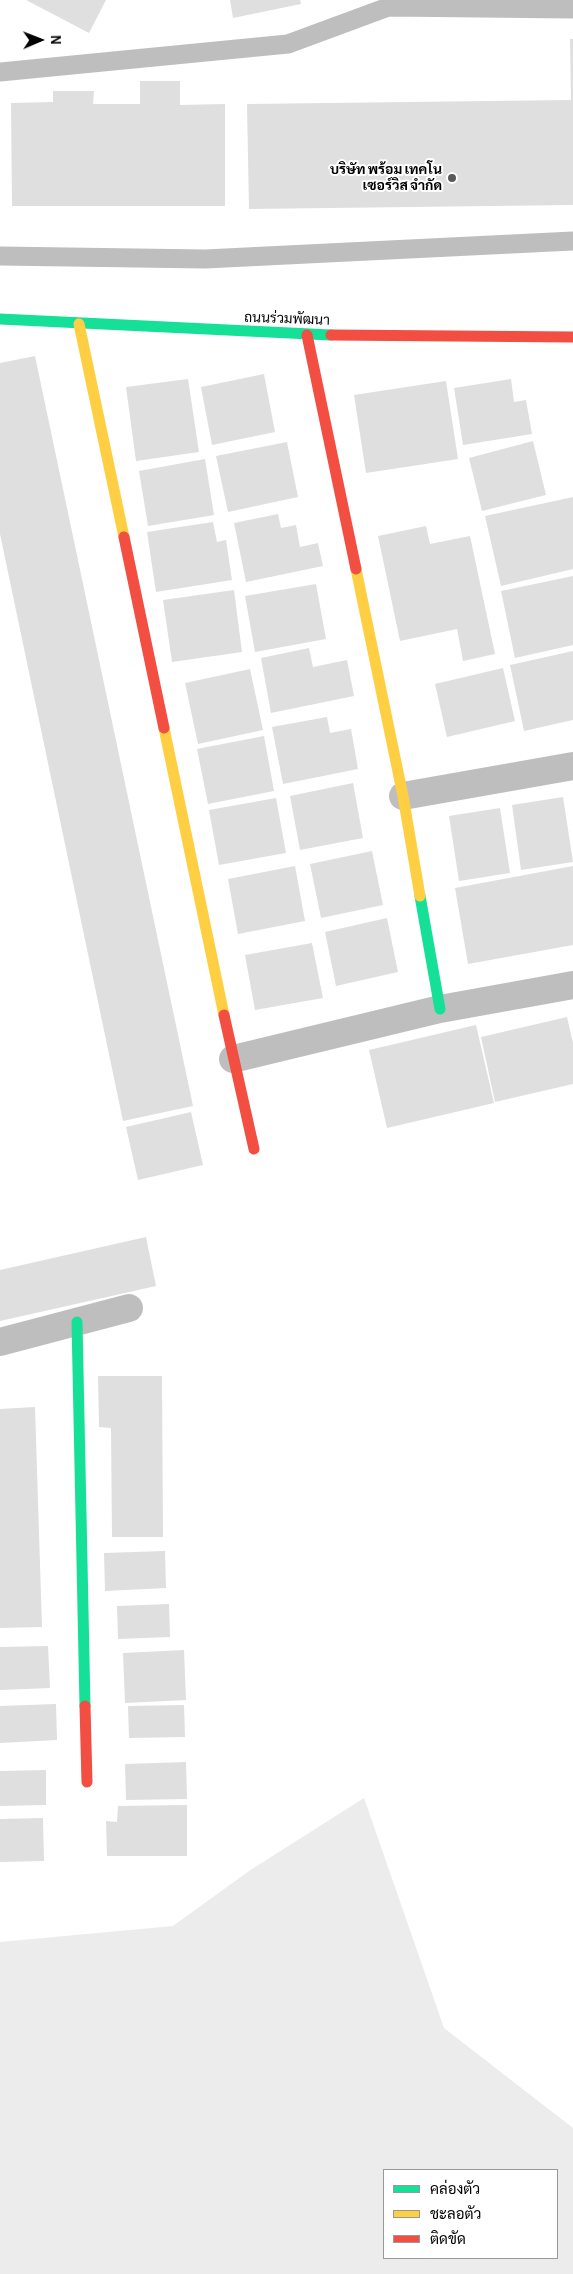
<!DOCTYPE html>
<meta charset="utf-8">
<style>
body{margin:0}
#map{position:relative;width:573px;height:2274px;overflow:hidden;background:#fff;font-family:"Alegreya Sans",Sarabun,sans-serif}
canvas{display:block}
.legend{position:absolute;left:383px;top:2169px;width:175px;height:90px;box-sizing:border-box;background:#fff;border:1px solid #999;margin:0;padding:6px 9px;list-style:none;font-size:15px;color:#000}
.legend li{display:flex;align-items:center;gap:10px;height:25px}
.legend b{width:25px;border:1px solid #999}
.north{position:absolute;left:15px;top:15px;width:50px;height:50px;-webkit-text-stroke:4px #fff;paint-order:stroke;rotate:89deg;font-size:14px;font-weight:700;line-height:20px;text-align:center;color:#000}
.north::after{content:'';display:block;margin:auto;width:18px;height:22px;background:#000;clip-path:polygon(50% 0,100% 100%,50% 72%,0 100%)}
</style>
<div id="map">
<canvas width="573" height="2274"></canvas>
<ul class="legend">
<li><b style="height:6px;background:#16e098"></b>คล่องตัว</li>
<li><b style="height:6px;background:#ffcf43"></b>ชะลอตัว</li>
<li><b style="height:6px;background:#f24e42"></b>ติดขัด</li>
</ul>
<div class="north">N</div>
</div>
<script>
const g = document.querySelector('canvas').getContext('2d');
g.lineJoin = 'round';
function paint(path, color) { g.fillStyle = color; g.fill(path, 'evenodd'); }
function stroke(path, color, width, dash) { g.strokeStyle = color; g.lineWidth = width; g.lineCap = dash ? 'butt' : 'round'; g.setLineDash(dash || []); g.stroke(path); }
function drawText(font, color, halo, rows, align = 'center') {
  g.font = font + ' "Alegreya Sans",Sarabun,sans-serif'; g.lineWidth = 4; g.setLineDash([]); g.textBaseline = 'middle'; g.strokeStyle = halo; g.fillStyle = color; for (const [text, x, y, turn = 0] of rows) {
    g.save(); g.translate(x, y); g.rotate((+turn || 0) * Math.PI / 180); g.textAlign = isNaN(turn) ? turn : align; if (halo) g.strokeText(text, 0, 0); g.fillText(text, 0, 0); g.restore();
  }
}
const green = new Path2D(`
 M364 1798 444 2028 573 2128V2274H0V1942L173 1926 249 1871ZM384 2170H557V2258H384Z`);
const building = new Path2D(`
 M26 0H106L89 33Z
 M230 0H300L301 4 233 18Z
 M570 39H573V205L249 209 247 104 571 100Z
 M140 81H180V105L225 104V206H12L11 103 53 102V91H94L93 104H140Z
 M35 356 193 1106 123 1121 0 534V363Z
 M264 374 275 432 212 445 201 387Z
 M188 379 199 452 136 461 126 387Z
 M511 379 514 402 526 400 532 434 463 445 454 388Z
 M446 381 458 459 366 473 354 395Z
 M533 441 546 495 482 511 469 458Z
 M287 442 298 497 228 512 216 456Z
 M205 459 214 515 148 526 139 471Z
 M573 497V569L501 586 485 516Z
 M278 514 281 528 296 525 300 547 318 543 323 566 246 582 234 523Z
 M213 522 217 542 226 540 232 580 156 592 147 532Z
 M426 526 430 544 470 536 495 654 463 661 457 629 400 641 378 536Z
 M573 576V645L515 658 501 591Z
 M316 584 326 639 255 652 245 596Z
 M234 590 242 652 172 662 163 600Z
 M309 648 313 667 347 660 354 696 271 713 261 658Z
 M573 651V720L524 731 510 665Z
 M503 668 515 721 447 737 435 684Z
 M250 669 263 730 198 744 185 683Z
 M327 717 330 733 351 729 358 769 283 784 272 727Z
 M264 736 274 791 208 804 197 749Z
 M353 783 363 838 300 850 290 796Z
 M563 797 573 862 521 870 512 805Z
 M276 798 286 853 219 865 209 810Z
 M500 808 510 873 459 881 449 816Z
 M372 851 383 905 321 918 310 864Z
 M295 866 305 921 238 934 228 879Z
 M573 866V945L468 964 455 888Z
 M387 918 398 972 336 986 325 932Z
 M312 943 323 998 255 1010 245 955Z
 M567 1017 573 1043V1084L495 1102 481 1037Z
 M476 1025 494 1103 387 1128 369 1050Z
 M191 1112 203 1165 138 1180 126 1127Z
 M146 1237 156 1286 0 1321V1270Z
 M98 1376H162L163 1537H112L111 1428 99 1427Z
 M35 1407 42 1627 0 1628V1409Z
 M165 1551 166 1588 105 1591 104 1553Z
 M169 1604 170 1637 118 1639 117 1606Z
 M48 1646 50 1688 0 1690V1647Z
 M184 1650 186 1700 125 1703 123 1653Z
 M56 1704 57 1740 0 1743V1706Z
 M184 1705 185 1737 129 1738 128 1706Z
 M186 1762 187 1799 126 1800 125 1764Z
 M46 1770V1805L0 1806V1771Z
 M187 1805V1856H107L106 1821 117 1822 118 1806Z
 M43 1818 44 1861 0 1862V1819Z`);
const lane = new Path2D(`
 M0 72 288 44 388 7 573 9
 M0 256 205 259 573 241`);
const street = new Path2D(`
 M403 796 573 766
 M233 1059 440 1009 573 985
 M0 1342 129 1308`);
const fast = new Path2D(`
 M0 319 331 335
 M420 896 440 1009
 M77 1322 85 1706`);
const slow = new Path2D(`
 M79 324 124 537
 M356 569 403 796 420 896
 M164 728 224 1015`);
const jam = new Path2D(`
 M307 335 356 569
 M331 335 573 337
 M124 537 164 728
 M224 1015 254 1149
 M85 1706 87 1782`);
const markers = [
 [452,178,5,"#595959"]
];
const poiNames = [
 ["บริษัท พร้อม เทคโน",442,170],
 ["เซอร์วิส จำกัด",442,186]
];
const streetNames = [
 ["ถนนร่วมพัฒนา",287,319,2]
];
paint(green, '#ececec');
paint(building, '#dfdfdf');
stroke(lane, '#bebebe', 19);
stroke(street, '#bebebe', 28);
stroke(fast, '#16e098', 11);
stroke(slow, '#ffcf43', 11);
stroke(jam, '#f24e42', 11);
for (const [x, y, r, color] of markers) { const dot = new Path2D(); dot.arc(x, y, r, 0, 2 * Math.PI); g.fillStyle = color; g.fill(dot); stroke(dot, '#fff', 2); }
drawText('bold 14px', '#000', '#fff', poiNames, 'right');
drawText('14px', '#000', '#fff', streetNames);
</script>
